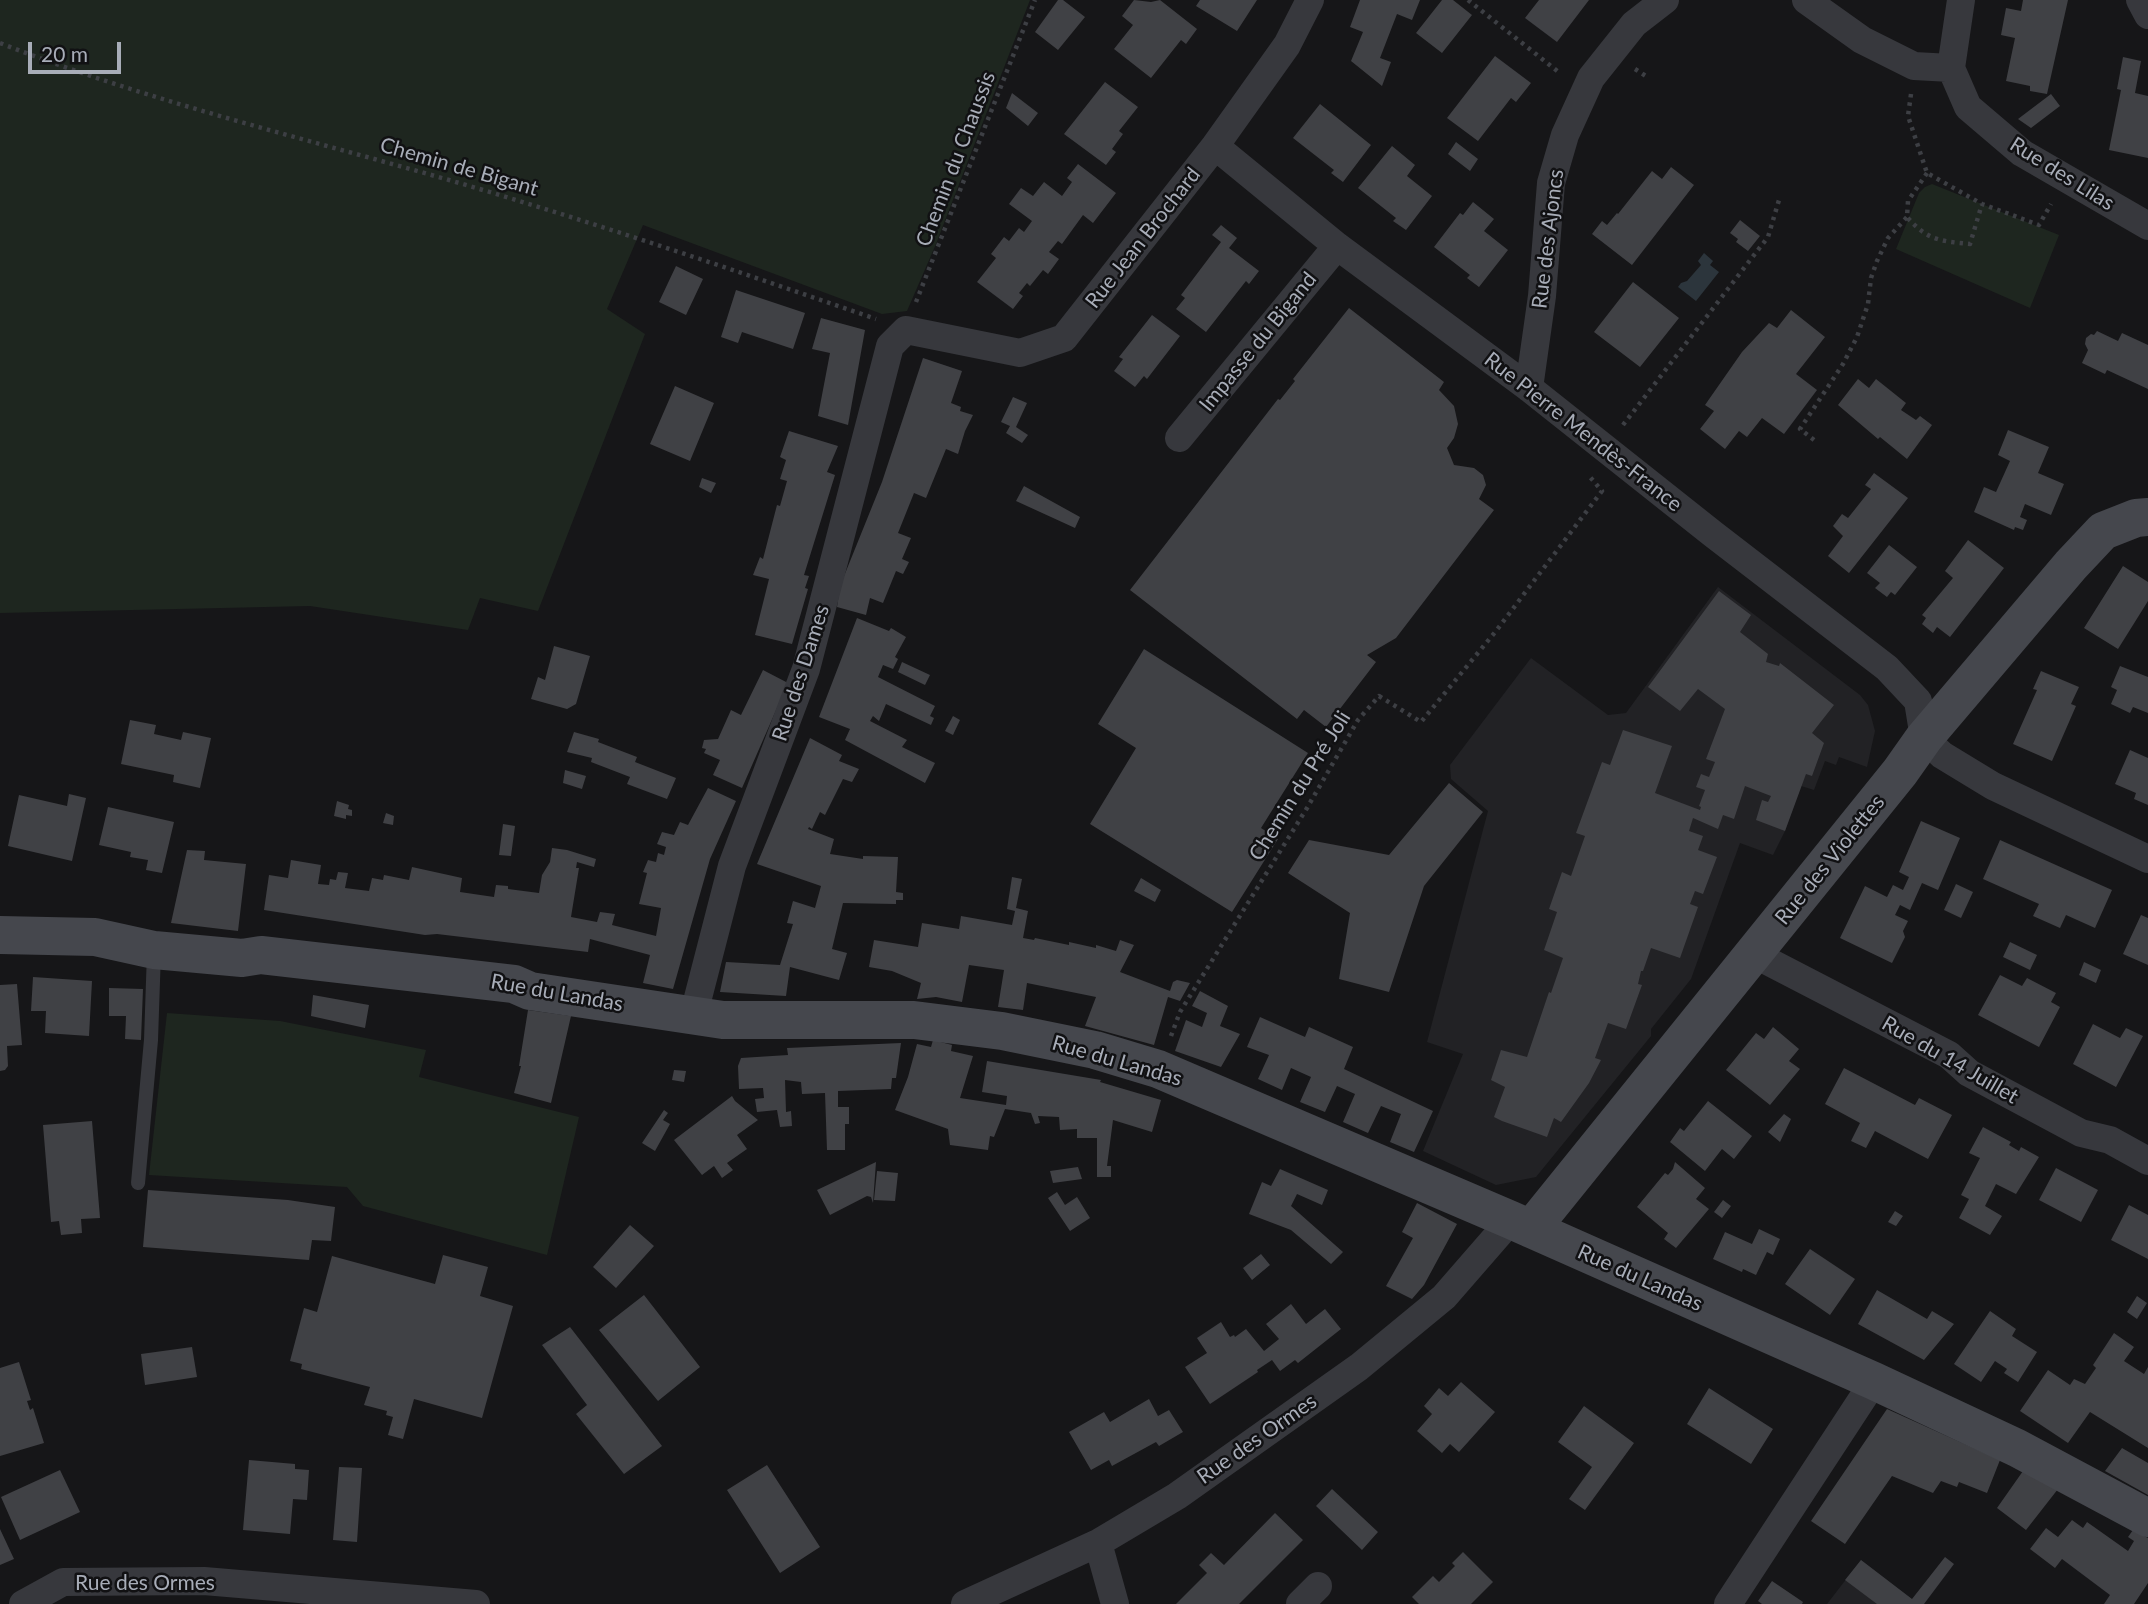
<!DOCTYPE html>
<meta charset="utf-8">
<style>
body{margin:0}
#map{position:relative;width:2148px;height:1604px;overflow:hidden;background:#161618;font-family:Lato,sans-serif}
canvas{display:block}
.scale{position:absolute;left:28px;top:42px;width:93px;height:32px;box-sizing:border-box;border:4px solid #a8adb8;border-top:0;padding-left:9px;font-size:21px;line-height:24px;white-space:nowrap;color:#a8adb8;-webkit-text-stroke:5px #111113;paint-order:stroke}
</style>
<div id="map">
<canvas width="2148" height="1604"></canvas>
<div class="scale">20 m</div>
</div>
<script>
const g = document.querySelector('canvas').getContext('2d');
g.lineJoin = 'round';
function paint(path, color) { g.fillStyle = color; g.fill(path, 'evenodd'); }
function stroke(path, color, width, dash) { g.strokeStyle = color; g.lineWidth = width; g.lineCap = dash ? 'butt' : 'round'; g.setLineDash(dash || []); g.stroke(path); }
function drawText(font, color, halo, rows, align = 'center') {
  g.font = font + ' Lato,sans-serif'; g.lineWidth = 5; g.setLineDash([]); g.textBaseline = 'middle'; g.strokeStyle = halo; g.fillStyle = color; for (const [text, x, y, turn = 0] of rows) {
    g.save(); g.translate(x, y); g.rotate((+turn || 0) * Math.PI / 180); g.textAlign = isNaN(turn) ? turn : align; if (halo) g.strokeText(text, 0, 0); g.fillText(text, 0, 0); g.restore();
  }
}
const built = new Path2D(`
 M1718 587 1860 695 1868 705 1875 731 1867 767 1839 757 1836 765 1825 761 1814 790 1801 786 1785 831 1773 855 1740 843 1691 979 1651 1029V1036L1536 1177 1496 1185 1423 1151 1463 1054 1427 1042 1488 811 1451 779 1450 765 1531 658 1608 715 1626 713Z
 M1861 1560 1918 1604H1827Z`);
const green = new Path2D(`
 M0 0H1030L936 244 907 311 882 314 643 225 607 309 645 334 538 611 480 598 468 630 310 606 0 613Z
 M1932 184 2059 235 2030 308 1896 249 1919 193 1925 187Z
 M167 1013 280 1021 426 1050 419 1077 579 1117 547 1255 363 1206 347 1187 149 1175Z`);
const water = new Path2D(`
 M1704 253 1713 261 1710 265 1719 272 1696 301 1678 287 1681 283 1687 281 1701 265 1698 261Z`);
const building = new Path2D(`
 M1058 0H1063L1085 17 1058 50 1035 32Z
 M1134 0 1151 2 1160 0 1197 29 1186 44 1181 40 1151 78 1114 49 1133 25 1122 16Z
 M1200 0H1257L1237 31 1196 6Z
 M1360 0H1420L1412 20 1397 14 1380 58 1391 62 1382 86 1351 61 1363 32 1350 27Z
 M1442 0H1453L1472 15 1442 53 1416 33Z
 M1539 0H1589L1557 42 1525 18Z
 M2023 0H2068L2047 94 2030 91V86L2006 81 2015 38 2001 35 2006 8 2021 11Z
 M1495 56 1531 83 1516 102 1511 98 1478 141 1447 118Z
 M2123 57 2141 61 2135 93 2148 96V158L2109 150 2121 90 2117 89Z
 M1105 82 1138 107 1119 131 1123 134 1112 149 1116 152 1106 165 1064 134Z
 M1012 93 1038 113 1028 126 1006 108Z
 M2051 94 2060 106 2031 128 2018 119Z
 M1320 104 1371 145 1343 182 1331 173 1334 170 1293 138Z
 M1456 142 1478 159 1470 171 1448 154Z
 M1392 146 1415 165 1407 176 1432 196 1406 230 1393 221 1396 218 1358 188Z
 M1078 164 1116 193 1093 223 1083 215 1062 244 1058 241 1049 252 1059 259 1048 274 1043 270 1030 286 1027 283 1019 293 1023 296 1013 309 977 282 996 258 991 254 1004 237 1009 241 1019 228 1024 232 1032 221 1009 204 1021 188 1033 196 1044 182 1062 196 1072 182 1067 178Z
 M1671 167 1694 185 1632 265 1592 234 1602 221 1607 225 1617 213 1618 214 1652 171 1662 179Z
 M1473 202 1494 219 1484 231 1508 250 1479 287 1467 278 1470 275 1434 247 1460 213 1463 215Z
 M1740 220 1760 236 1748 251 1736 242 1738 239 1730 233Z
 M1221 225 1237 238 1229 248 1259 271 1249 284 1246 281 1206 332 1176 309 1185 298 1181 295 1221 242 1212 235Z
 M676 266 703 279 686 315 659 302Z
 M1633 282 1679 318 1640 367 1594 332Z
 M736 290 805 313 793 349 742 332 738 343 721 337Z
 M1349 308 1444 382 1439 390 1454 406 1458 424 1454 438 1447 448 1454 465 1474 468 1483 475 1486 485 1479 499 1494 510 1396 638 1367 655 1376 662 1326 727 1304 710 1297 719 1130 590 1278 399 1280 400 1295 381 1293 379Z
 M1791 310 1825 337 1796 374 1817 390 1784 434 1762 418 1747 437 1739 431 1725 449 1700 429 1714 411 1705 405 1742 352 1769 323 1777 328Z
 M1152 315 1180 336 1147 379 1144 376 1135 387 1114 371 1123 359 1119 357Z
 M821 318 865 330 848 425 818 416 830 353 812 349Z
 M2097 331 2118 341 2122 333 2148 345V389L2107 370 2105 374 2082 363 2088 350 2085 344 2086 338 2091 334 2094 335Z
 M923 358 962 371 951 403 961 407 960 411 973 415 965 431 958 454 946 449 926 498 914 493 898 533 911 538 902 559 909 562 903 574 896 571 883 603 870 598 866 615 837 607 840 586 882 482Z
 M1858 379 1869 388 1876 379 1906 403 1901 410 1916 420 1920 416 1932 425 1907 459 1880 437 1878 439 1838 405Z
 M675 386 714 403 690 461 650 444Z
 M1013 397 1027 403 1016 427 1028 435 1022 443 1006 433 1010 426 1001 422Z
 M2008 430 2049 447 2038 473 2064 484 2051 515 2025 504 2020 517 2027 520 2023 530 2015 527 2014 530 1974 512 1984 487 1996 492 2010 461 1998 455Z
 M789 431 838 446 827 472 835 475 804 575 809 576 805 588 808 589 792 644 755 635 769 579 753 575 760 557 763 559 777 505 780 506 787 481 780 479 786 460 780 457Z
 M1874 473 1908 498 1849 573 1828 556 1843 536 1833 526 1842 514 1848 518 1871 489 1865 485Z
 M702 478 716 483 711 493 699 487Z
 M1024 486 1080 517 1075 528 1016 501Z
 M1968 540 2004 568 1950 637 1937 627 1933 633 1922 624 1926 618 1922 615 1953 578 1945 571Z
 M1889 545 1917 567 1895 595 1891 592 1887 597 1875 588 1880 583 1867 573Z
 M2123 566 2148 582V601L2118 649 2084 628Z
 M1719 591 1751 615 1740 632 1768 654 1766 662 1779 666 1780 663 1834 705 1812 733 1824 743 1812 776 1806 774 1785 831 1756 820 1762 800 1768 802 1771 796 1745 786 1734 819 1723 815 1718 829 1693 818 1689 831 1703 836 1698 850 1717 857 1703 894 1695 891 1690 904 1698 907 1680 958 1651 948 1643 971H1641L1638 984 1642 985 1626 1029 1608 1023 1595 1058 1601 1060 1589 1083 1561 1122 1554 1118 1547 1137 1502 1121 1494 1117 1505 1087 1491 1080 1501 1050 1527 1057 1549 992 1551 993 1563 958 1544 950 1557 912 1549 909 1562 872 1571 876 1585 836 1576 833 1602 762 1610 765 1623 730 1672 746 1655 793 1700 810 1701 807 1699 806 1705 790 1696 787 1701 774 1709 777 1715 762 1706 759 1725 709 1698 689 1680 711 1648 687Z
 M857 618 889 631 891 628 906 637 895 657 898 659 893 669 883 665 878 677 935 706 930 716 934 718 931 725 886 704 879 721 873 716 870 721 907 740 902 747 935 763 925 783 845 740 850 729 819 717Z
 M554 646 590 656 576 704 567 709 531 699 538 677 545 680Z
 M1144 649 1308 753 1261 828 1278 839 1232 912 1090 824 1136 748 1098 724Z
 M902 662 930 675 925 685 898 672Z
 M2120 666 2148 677V713L2133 707 2130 713 2111 704 2117 690 2111 687Z
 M763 670 788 683 742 788 713 775 720 760 704 753 706 749 702 748 704 740 718 739 731 710 741 715Z
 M2041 671 2079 687 2071 704 2076 706 2052 761 2013 744 2037 690 2033 689Z
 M953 716 960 720 953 735 945 731Z
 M130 720 156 725 154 734 181 740 183 732 211 738 200 788 173 782 174 775 121 764Z
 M574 732 599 739 598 742 637 757 635 762 676 778 667 799 627 784 630 777 591 762 592 758 567 752Z
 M810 738 842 755 839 761 859 769 852 782 843 779 825 815 820 812 812 829 809 827 808 829 834 839 830 854 863 859V856L898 857 896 892 903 893V900H896V904L843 903 832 949 847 953 839 980 790 967 786 996 720 992 726 962 780 965 793 924 787 923 793 901 815 908 821 886 757 864Z
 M2130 750 2148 758V805L2134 799 2136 793 2115 784Z
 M565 770 586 776 582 789 563 783Z
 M1449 783 1483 812 1424 886 1389 992 1339 979 1350 913 1288 873 1309 840 1389 855Z
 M708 788 736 801 710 859 673 989 643 983 650 955 590 939 588 952 437 934 425 935 264 910 269 875 288 878 291 860 321 865 318 884 329 885 330 879 336 880 338 872 348 873 345 888 369 891 372 878 383 880 384 875 409 880 412 867 462 878 460 892 494 897 496 885 508 886V889L539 893 542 875 550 862 552 848 567 850 596 859 594 867 577 862 576 868H579L571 917 597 922 600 912 615 914 612 925 656 936 661 908 639 904 647 873 643 872 648 860 656 862 658 853 664 855 666 847 657 844 662 832 674 835 680 822 688 825Z
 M69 794 86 798 72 861 8 846 19 795 67 806Z
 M337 801 349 805 348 809 352 810V816L346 815V819L334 816Z
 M108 807 174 822 162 873 146 870 148 860 130 857 131 852 99 845Z
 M386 813 394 816 393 825 383 823Z
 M1921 821 1960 838 1938 890 1922 883 1910 910 1900 905 1895 915 1908 921 1903 931 1905 937 1892 963 1840 938 1865 886 1887 897 1893 885 1903 890 1909 877 1899 872Z
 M503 824 515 826 511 856 499 855Z
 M2000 840 2112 890 2095 928 2066 915 2060 928 2033 916 2039 904 1983 879Z
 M187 850 205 851 204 860 246 864 238 931 171 923Z
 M1012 877 1022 879 1016 908 1028 911 1023 938 1034 940 1035 938 1069 945V942L1096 948V945L1116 951 1120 940 1134 945 1120 972 1170 991 1173 982 1177 980 1190 983 1180 1001 1168 997 1154 1045 1085 1026 1096 997 1027 983 1023 1010 998 1007 1004 970 969 965 962 1002 936 997 917 999 921 983 892 971 869 967 874 940 918 947 922 923 959 929 961 916 1012 925 1015 911 1007 909Z
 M1141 878 1161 890 1155 902 1134 891Z
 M1956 884 1973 892 1961 918 1944 910Z
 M2141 915 2148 918V965L2123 954Z
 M2010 942 2037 955 2030 970 2003 957Z
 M2084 962 2101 970 2096 983 2079 975Z
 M2000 975 2022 986 2027 978 2056 993 2051 1002 2060 1007 2039 1047 1978 1015Z
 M33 977 92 981 89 1036 45 1033 46 1011H31Z
 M17 984 22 1045 7 1046 8 1066 5 1070 0 1071V985Z
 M109 988 143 989 141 1040 125 1039 126 1016H109Z
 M1200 991 1228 1006 1220 1026 1240 1034 1221 1067 1175 1051 1186 1020 1202 1027 1207 1013 1192 1006Z
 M313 995 369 1005 365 1028 311 1016Z
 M528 1010 571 1016 551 1103 514 1093 521 1066H519Z
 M1260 1017 1305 1037 1309 1027 1353 1047 1344 1069 1433 1111 1414 1152 1390 1142 1401 1114 1381 1106 1368 1133 1343 1122 1355 1094 1337 1086 1325 1112 1300 1102 1311 1077 1291 1068 1282 1090 1258 1079 1269 1055 1247 1047Z
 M2093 1024 2120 1038 2126 1028 2143 1036 2116 1087 2073 1064Z
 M1773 1027 1799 1049 1789 1061 1800 1069 1770 1105 1726 1070 1756 1033 1764 1039Z
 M933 1040 952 1045 951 1051 973 1056 960 1098 1006 1105 1007 1096 982 1092 987 1061 1101 1080 1100 1082 1161 1100 1152 1132 1113 1120 1107 1166H1111V1177H1097V1138H1077V1129L1060 1130 1059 1117 1038 1116 1040 1123 1035 1124 1031 1113 1005 1109 994 1137 990 1136 988 1150 950 1145 948 1129 895 1110 908 1077 917 1044 931 1047Z
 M901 1043 896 1078H892L891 1089 838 1091V1107H849V1124H845V1150H827L825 1093 802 1094 801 1082 785 1080 786 1112 791 1111 792 1126 780 1127 777 1110 757 1112 755 1099 764 1098 763 1088 739 1089 738 1066 741 1058 788 1055 787 1048Z
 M1844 1068 1915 1105 1919 1098 1952 1115 1928 1159 1875 1131 1866 1148 1851 1141 1860 1123 1825 1104Z
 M674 1070 686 1071 684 1082 672 1080Z
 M732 1096 735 1101 758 1120 737 1135 747 1149 727 1163 733 1170 722 1178 714 1166 702 1175 674 1140Z
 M1708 1101 1752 1136 1734 1159 1722 1149 1705 1171 1670 1142 1680 1128 1684 1131Z
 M664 1110 668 1113 663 1120 670 1124 655 1151 642 1143Z
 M1784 1114 1791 1119 1780 1142 1768 1132Z
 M92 1121 100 1218 81 1219 82 1233 61 1235 59 1221 51 1222 43 1125Z
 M1983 1127 2011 1142 2009 1145 2019 1151 2021 1147 2039 1157 2016 1194 1996 1184 1985 1206 2002 1216 1990 1235 1959 1218 1969 1199 1961 1195 1980 1158 1969 1153Z
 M876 1162 873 1203 871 1197 867 1196 830 1215 817 1190Z
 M1675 1162 1705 1188 1696 1199 1709 1209 1676 1248 1664 1239 1668 1233 1637 1207 1665 1173 1668 1175 1673 1169Z
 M1078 1167 1082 1179 1053 1183 1050 1171Z
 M2056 1168 2098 1190 2081 1222 2039 1200Z
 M1280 1169 1328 1190 1322 1205 1297 1194 1291 1206 1343 1252 1331 1264 1291 1230 1249 1214 1262 1182 1271 1186Z
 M877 1171 898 1173 895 1201 874 1200Z
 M148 1190 288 1200 335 1207 331 1241 312 1240 309 1260 143 1247Z
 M1057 1192 1065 1205 1077 1197 1090 1218 1070 1231 1048 1198Z
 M1723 1200 1731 1206 1722 1218 1714 1212Z
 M1417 1203 1457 1224 1424 1285 1412 1299 1386 1286 1413 1238 1402 1232Z
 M2129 1205 2148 1215V1259L2111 1240Z
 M1895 1211 1903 1216 1896 1226 1888 1222Z
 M630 1225 654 1246 616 1288 593 1267Z
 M1759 1229 1780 1239 1773 1255 1767 1252 1756 1275 1743 1269 1742 1272 1713 1259 1725 1232 1752 1244Z
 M1810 1249 1855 1279 1830 1315 1785 1284Z
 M1261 1254 1270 1265 1252 1280 1243 1268Z
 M443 1255 488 1267 480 1296 513 1306 482 1418 414 1399 403 1439 388 1435 393 1417 386 1415 387 1411 364 1405 370 1387 301 1369 302 1364 290 1361 304 1308 317 1312 332 1256 435 1284Z
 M1877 1290 1927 1319 1932 1311 1954 1324 1924 1360 1858 1324Z
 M644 1295 700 1367 658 1401 599 1330Z
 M2137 1296 2147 1303 2137 1319 2127 1312Z
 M1291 1304 1306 1324 1325 1309 1341 1329 1298 1363 1295 1360 1280 1371 1272 1360 1257 1370 1258 1372 1210 1404 1185 1367 1207 1353 1197 1338 1221 1322 1230 1337 1234 1335 1235 1337 1246 1329 1264 1351 1279 1339 1266 1324Z
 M1990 1311 2016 1329 2012 1336 2037 1352 2018 1382 2004 1373 2007 1369 1995 1361 1981 1382 1954 1364Z
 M570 1327 662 1446 624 1474 576 1414 587 1405 542 1345Z
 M2114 1333 2134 1347 2124 1361 2144 1374 2148 1367V1448L2090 1412 2068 1443 2020 1411 2048 1370 2070 1385 2074 1379 2085 1384 2096 1368 2093 1365Z
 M192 1347 197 1377 145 1385 141 1354Z
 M19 1362 31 1400 27 1401 30 1410 33 1408 44 1443 0 1456V1368Z
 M1461 1382 1495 1412 1459 1452 1450 1444 1442 1453 1417 1431 1432 1414 1424 1406 1439 1388 1448 1396Z
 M1709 1388 1773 1429 1751 1464 1687 1424Z
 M1149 1399 1158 1416 1169 1410 1183 1432 1159 1446 1156 1442 1112 1466 1109 1460 1091 1470 1069 1432 1104 1412 1110 1422Z
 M1584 1406 1634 1443 1585 1510 1569 1499 1592 1467 1558 1442Z
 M1887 1409 2000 1460 1987 1493 1959 1482 1957 1487 1941 1481 1933 1493 1892 1476 1845 1544 1811 1521Z
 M2122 1448 2148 1463V1495L2105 1471Z
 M249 1460 295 1464V1469L309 1470 307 1500 293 1499 290 1534 243 1530Z
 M767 1465 820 1547 780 1573 727 1490Z
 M339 1467 362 1468 357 1542 333 1540Z
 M60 1470 80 1512 20 1540 1 1497Z
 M2023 1471 2058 1489 2026 1530 1997 1508Z
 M1332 1489 1378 1532 1362 1550 1316 1506Z
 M1275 1513 1303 1540 1239 1604H1176L1207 1573 1199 1565 1211 1553 1224 1565Z
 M2072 1520 2083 1528 2087 1522 2128 1551 2134 1541 2128 1537 2133 1530 2148 1538V1583L2134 1604H2104L2110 1595 2062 1559 2055 1568 2030 1549 2046 1528 2058 1537Z
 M0 1529 14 1559 0 1565Z
 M1463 1552 1493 1582 1471 1604H1419L1412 1597 1433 1576 1439 1582 1455 1566 1452 1563Z
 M1945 1557 1954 1564 1924 1604H1877L1845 1580 1861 1560 1912 1599Z
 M1772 1581 1803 1602 1802 1604H1762L1758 1601Z`);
const path = new Path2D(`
 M1468 0 1561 74
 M0 43C145 100 299 137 449 180 593 222 734 270 876 319
 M1635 69 1649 78
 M1911 94 1908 116 1927 173 1982 204 2039 225 2051 204
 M1927 173 1908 201 1907 217C1928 241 1941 241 1970 244L1982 204
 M916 302 1035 0
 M1623 425 1768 237 1779 200
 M1814 440 1800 429 1843 364 1857 337 1868 304 1871 278 1877 261 1888 238 1907 217
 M1171 1036 1180 1012 1307 808 1358 720 1379 696 1421 722 1496 631 1602 491 1590 477`);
const lane = new Path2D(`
 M138 1183 151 1040 154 952`);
const street = new Path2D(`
 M1806 0 1862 40 1914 66 1951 68
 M1961 0 1951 68 1968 107 2022 153 2148 226
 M2140 0 2148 15
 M1215 146 1337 246 1529 388 1713 534 1887 668 1918 701 1924 738 1942 755 1993 786 2148 859
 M1529 388 1542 296 1551 183 1565 135 1591 78 1634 24 1665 0
 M1179 438 1337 246
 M1754 954 1949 1055 1969 1073 2081 1133 2110 1140 2148 1161
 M693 1017 732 866 806 669 890 346 906 330 1020 353 1064 338 1215 146 1287 45 1310 0
 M1098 1543 1115 1604
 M23 1604 63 1582 204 1581 476 1604
 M965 1604 1098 1543 1177 1496 1359 1367 1444 1297 1511 1220
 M1300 1604 1318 1586
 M1728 1604 1874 1381`);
const secondary = new Path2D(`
 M0 935 95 937 154 950 242 958 261 955 514 984 530 991 723 1020H914L1002 1031 1095 1050 1158 1069 1511 1220 1874 1381 2017 1448 2148 1518
 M1531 1229 1900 772 1924 738 2071 565 2103 531 2136 518 2148 517`);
const streetNames = [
 ["Chemin du Chaussis",956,159,-69],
 ["Chemin de Bigant",459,167,16],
 ["Rue des Lilas",2062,174,32],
 ["Rue Jean Brochard",1143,238,-52],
 ["Rue des Ajoncs",1548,239,-83],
 ["Impasse du Bigand",1258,342,-51],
 ["Rue Pierre Mendès-France",1583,432,38],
 ["Rue des Dames",801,673,-72],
 ["Chemin du Pré Joli",1300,786,-58],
 ["Rue des Violettes",1830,860,-51],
 ["Rue du Landas",557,993,10],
 ["Rue du 14 Juillet",1950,1060,30],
 ["Rue du Landas",1117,1061,16],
 ["Rue du Landas",1640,1278,24],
 ["Rue des Ormes",1257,1439,-35],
 ["Rue des Ormes",145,1583]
];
paint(built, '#222225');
paint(green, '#1e261f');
paint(water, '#2c353c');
paint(building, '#404145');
stroke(path, '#3d3f44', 4.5, [3.5, 5]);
stroke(lane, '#37383d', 14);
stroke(street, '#37383d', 28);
stroke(secondary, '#45474d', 38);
drawText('21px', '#a8adb8', '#111113', streetNames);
</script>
